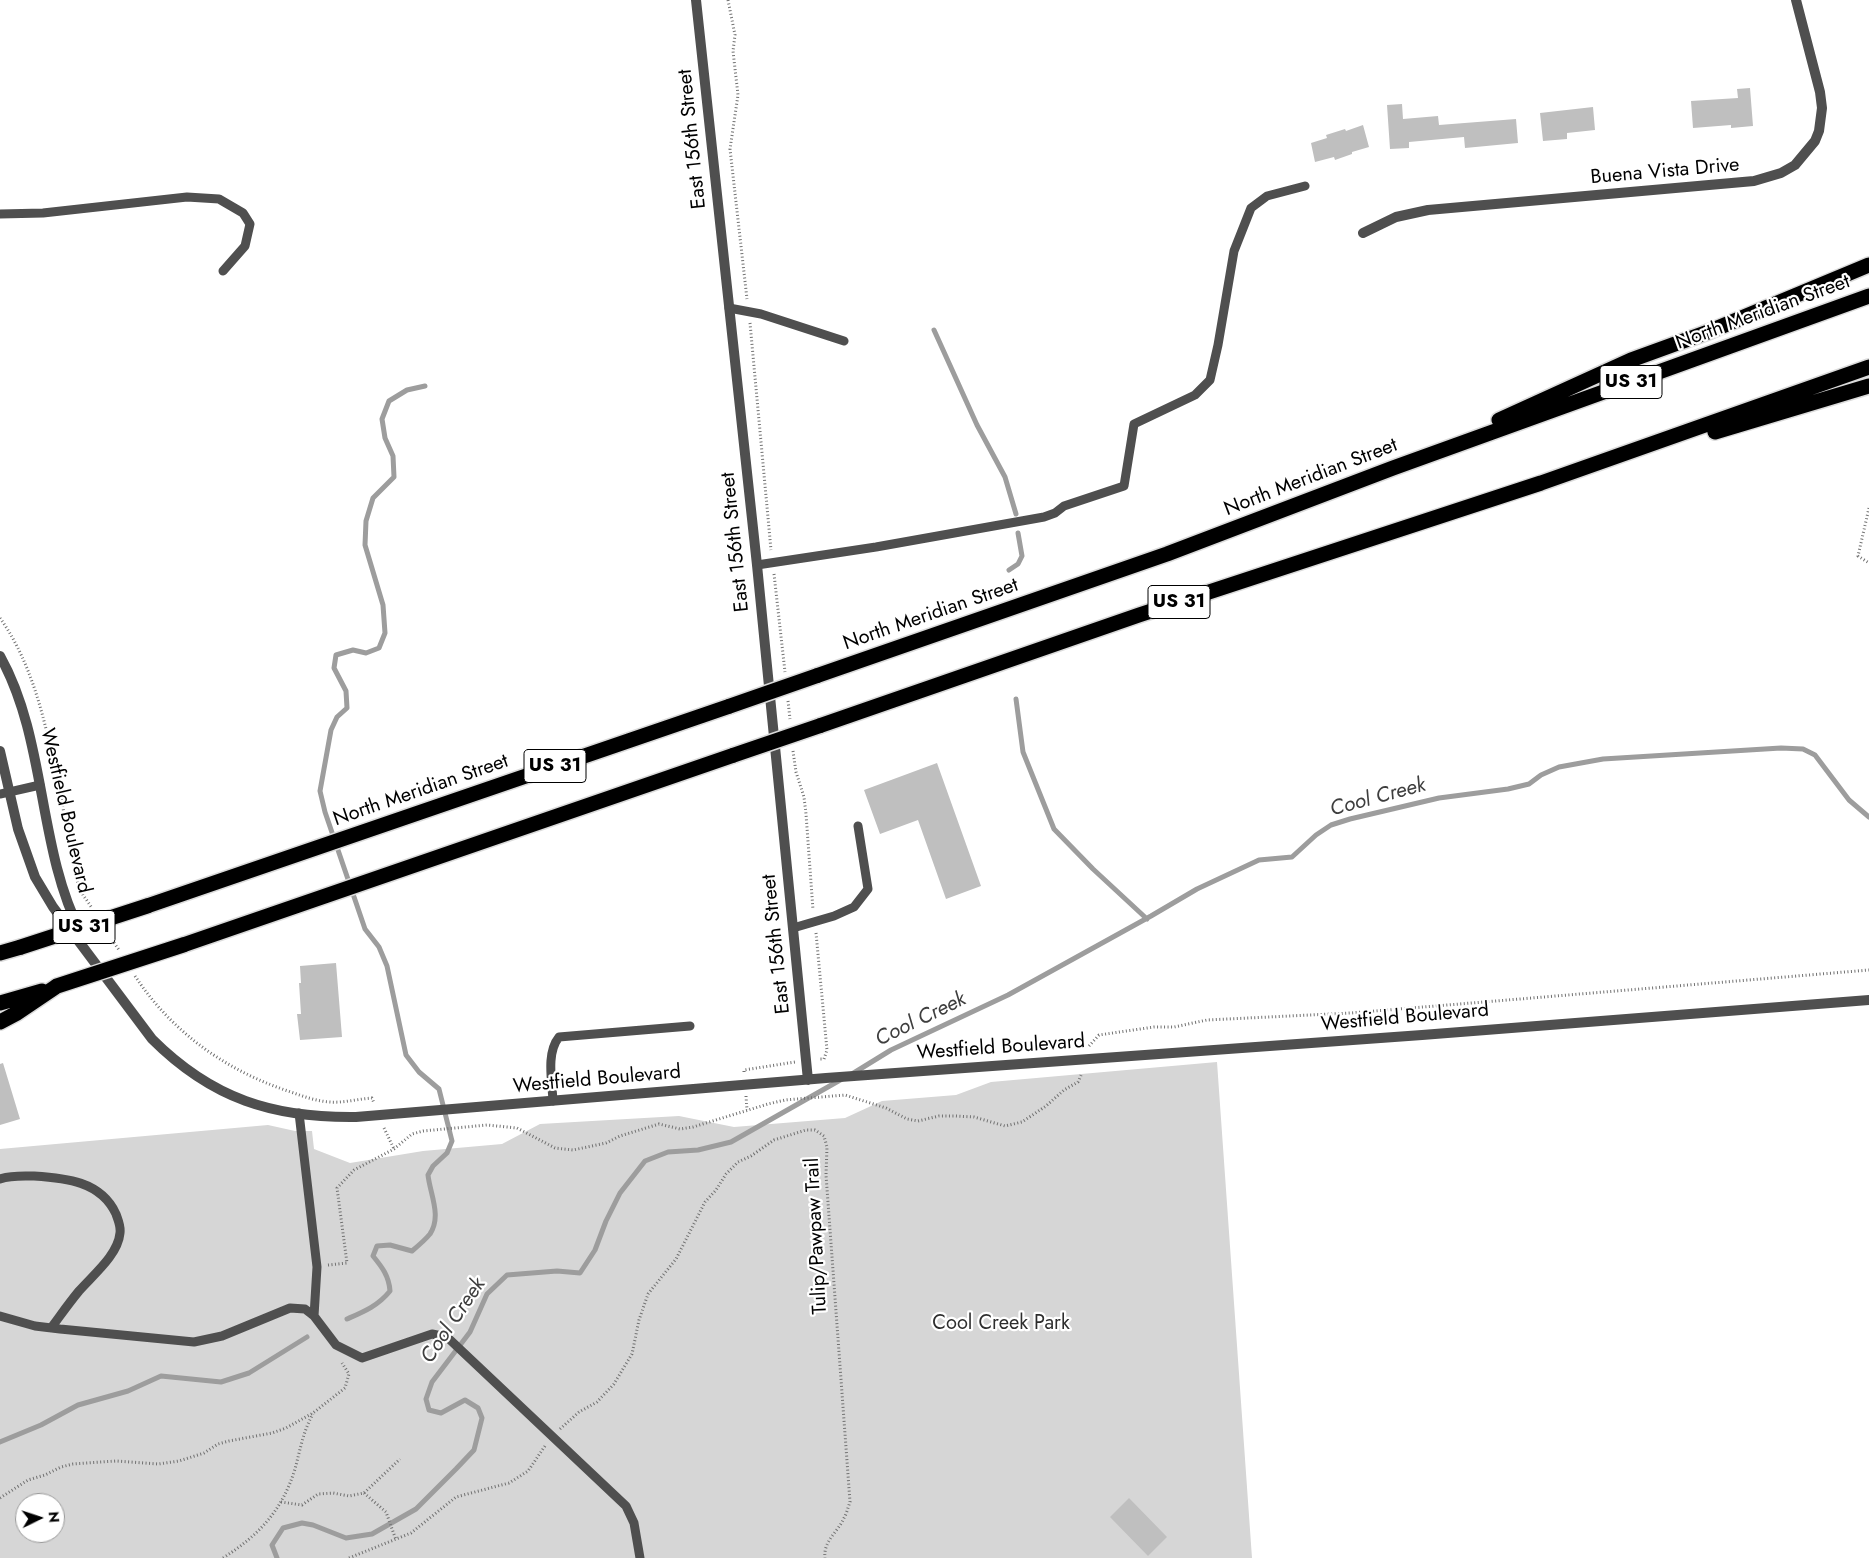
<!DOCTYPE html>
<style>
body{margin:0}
#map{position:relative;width:1869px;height:1558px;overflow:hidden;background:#fff;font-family:Jost,sans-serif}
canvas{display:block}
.north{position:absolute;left:15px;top:1493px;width:50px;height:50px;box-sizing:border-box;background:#fff;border:1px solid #999;border-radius:50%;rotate:86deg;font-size:14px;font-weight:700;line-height:20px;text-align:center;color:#000}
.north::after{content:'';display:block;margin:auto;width:18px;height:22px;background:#000;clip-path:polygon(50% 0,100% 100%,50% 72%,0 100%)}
</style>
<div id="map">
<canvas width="1869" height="1558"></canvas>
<div class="north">N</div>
</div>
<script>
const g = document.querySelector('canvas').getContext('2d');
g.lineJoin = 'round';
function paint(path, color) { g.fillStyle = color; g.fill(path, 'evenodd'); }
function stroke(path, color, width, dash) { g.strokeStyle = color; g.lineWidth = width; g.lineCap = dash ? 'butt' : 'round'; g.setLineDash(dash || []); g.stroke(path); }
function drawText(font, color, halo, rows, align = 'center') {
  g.font = font + ' Jost,sans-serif'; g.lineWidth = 4.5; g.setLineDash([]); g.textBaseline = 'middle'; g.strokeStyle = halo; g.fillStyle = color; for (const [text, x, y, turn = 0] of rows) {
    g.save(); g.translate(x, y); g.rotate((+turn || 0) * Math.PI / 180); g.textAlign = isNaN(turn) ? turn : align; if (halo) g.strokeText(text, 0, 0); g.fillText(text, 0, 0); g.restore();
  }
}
const green = new Path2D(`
 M1217 1062 1252 1558H0V1149L268 1125 295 1131H312L314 1149 350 1163 423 1151 502 1144 540 1124 679 1116 734 1127 845 1118 882 1101 956 1095 991 1082ZM25 1503H55V1533H25Z`);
const stream = new Path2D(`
 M934 330 977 425 1005 477 1016 514
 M1009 570 1018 564 1022 556 1018 533
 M1016 699 1023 752 1054 829 1093 869 1147 919
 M852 1074 891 1050 1008 995 1151 916 1197 889 1259 860 1292 857 1316 835 1331 825 1350 819 1439 798 1508 789 1529 784 1541 775 1559 767 1603 759 1781 748 1803 749 1815 755 1849 800 1869 817
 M347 1319C363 1312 378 1306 390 1291 389 1276 382 1267 373 1256L377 1246 390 1245 412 1251C418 1246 425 1240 430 1234 442 1216 430 1194 428 1175L433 1166 447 1153 452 1141 439 1089 419 1072 406 1055 387 966 379 947 365 929 325 812 320 791 331 730 337 717 347 708 346 691 334 668 336 655 353 650 366 653 379 648 385 633 383 605 365 545 366 521 373 498 394 477 393 456 385 438 382 419 389 401 407 390 425 386
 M0 1442 41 1425 78 1405 128 1391 161 1376 221 1382 249 1373 307 1337
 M277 1558 272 1545 283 1528 302 1523 313 1525 346 1538 372 1534 416 1509 456 1469 474 1450 482 1418 478 1408 465 1400 441 1413 429 1410 426 1399 432 1382 470 1332 487 1294 507 1275 557 1271 580 1273 595 1250 606 1221 620 1193 645 1161 668 1152 698 1150 731 1142 842 1079`);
const building = new Path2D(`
 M1750 88 1753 126 1731 128V125L1693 128 1691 101 1738 98 1737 89Z
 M1402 104 1403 119 1438 116 1439 125 1516 119 1518 143 1465 148 1464 137 1409 142V148L1390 149 1387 105Z
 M1593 107 1595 130 1567 133V139L1543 141 1540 113Z
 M1363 125 1369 147 1352 152V154L1335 160 1334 157 1315 162 1311 143 1327 138 1326 135 1345 129 1346 131Z
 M937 763 981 886 946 899 918 820 880 834 864 790Z
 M336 963 342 1037 300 1040 297 1014H301L299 983H301L300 966Z
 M3 1063 20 1119 0 1125V1064Z
 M1129 1498 1167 1537 1148 1556 1110 1517Z`);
const path = new Path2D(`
 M728 0 735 35 733 51 738 95 730 149 747 299
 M750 323 771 550
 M1869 508 1858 556 1869 563
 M774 574 785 672
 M0 618C34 666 46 726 58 783 65 818 72 854 79 889L92 908
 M788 701 790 719
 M793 751 796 772 804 797 806 814 813 910
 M816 933 827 1050 824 1059H819
 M108 934 119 950
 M135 976C171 1031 224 1069 285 1090 300 1095 314 1101 330 1102 343 1103 358 1099 372 1098L374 1103
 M1089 1046 1099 1035 1154 1027H1174L1207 1020 1351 1013 1869 970
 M744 1072V1070L795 1062
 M746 1096 747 1110
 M384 1128 394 1149
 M328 1265 347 1263 337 1188 354 1170 394 1149 412 1134 423 1131 487 1125 517 1128 555 1148 573 1150 606 1143 620 1136 659 1124 680 1129 693 1127 768 1104 785 1100 845 1095 886 1108 907 1119 918 1121 939 1116H955L974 1117 1005 1126 1022 1122 1046 1106 1064 1090 1078 1082 1082 1073
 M560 1429 579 1412 597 1402 614 1384 632 1354 639 1320 648 1294 676 1259 705 1202 716 1190 726 1174 738 1162 751 1156 774 1140 806 1130H815L824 1136 827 1147 826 1175 850 1502C848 1507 847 1513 844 1518 838 1532 823 1541 825 1558
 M364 1493 386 1512 396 1540
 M0 1498 28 1480 45 1475 61 1467 73 1464 116 1461 158 1464 179 1461 204 1453 218 1444 229 1441 272 1433 286 1428 313 1413 345 1388 349 1374 342 1363
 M281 1502 302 1505 318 1494 333 1493 349 1496 364 1493 400 1459
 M223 1558C259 1535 282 1511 295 1469 300 1451 303 1431 313 1414
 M349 1558 411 1533 456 1497 509 1483 528 1471 545 1446`);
const service = new Path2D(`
 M0 214 43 213 187 197 219 199 243 213 250 224 245 246 223 271
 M729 308 761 314 844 341
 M757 565 876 547 1044 517 1055 513 1064 506 1124 486 1134 424 1195 395 1210 380 1218 345 1234 251 1251 208 1267 196 1305 186
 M0 794 40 785
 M793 928 834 916 854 907 868 889 858 826
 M553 1101C552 1081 546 1053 559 1037L690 1026
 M299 1113 317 1267 314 1316
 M0 1179C11 1175 23 1176 34 1176 65 1178 101 1181 116 1214 118 1220 121 1226 120 1233 118 1255 93 1275 79 1291 69 1303 60 1316 51 1328
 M0 1316 35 1326 60 1329 194 1342 222 1336 290 1308 305 1309 314 1316 336 1345 362 1358 432 1334 447 1337 626 1506 634 1523 640 1558`);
const minor = new Path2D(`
 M1363 233 1396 217 1428 210 1754 181 1781 173 1795 165 1815 141 1819 131 1822 108 1820 92 1796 0`);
const tertiary = new Path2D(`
 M696 0 757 565 808 1080
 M0 656C47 740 37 848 81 933
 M0 751 18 829 35 877 53 907 152 1039C212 1099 273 1118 356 1117L826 1078 1422 1035 1869 1000`);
const motorway = new Path2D(`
 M1499 420 1631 360 1708 332 1869 265
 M1715 432 1869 386
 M816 676 1167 554 1393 468 1869 296
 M819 726 1139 615 1541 483 1869 367
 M147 906 730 706
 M183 945 734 755
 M0 953 21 947
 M0 1003 42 991
 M0 1022 17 1013 57 986`);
const motorwayBridge = new Path2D(`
 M730 706 816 676
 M734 755 819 726
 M21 947 147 906
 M57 986 183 945`);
const shields = [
 [1631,382,62],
 [1179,602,62],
 [555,766,62],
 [84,927,62]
];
const shieldNames = [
 ["US 31",1631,382],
 ["US 31",1179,602],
 ["US 31",555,766],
 ["US 31",84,927]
];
const streetNames = [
 ["East 156th Street",693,139,-96],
 ["Buena Vista Drive",1665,172,-5],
 ["North Meridian Street",1763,313,-20],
 ["North Meridian Street",1311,478,-21],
 ["East 156th Street",736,542,-96],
 ["North Meridian Street",931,615,-19],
 ["North Meridian Street",421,791,-19],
 ["Westfield Boulevard",65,811,77],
 ["East 156th Street",777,944,-96],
 ["Westfield Boulevard",1405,1018,-5],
 ["Westfield Boulevard",1001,1048,-4],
 ["Westfield Boulevard",597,1080,-5],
 ["Tulip/Pawpaw Trail",817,1236,-93]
];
const parkNames = [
 ["Cool Creek Park",1001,1324]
];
const waterNames = [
 ["Cool Creek",1378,798,-15],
 ["Cool Creek",921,1020,-26],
 ["Cool Creek",454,1321,-56]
];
paint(green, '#d6d6d6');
stroke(stream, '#9d9d9d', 5);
paint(building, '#bfbfbf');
stroke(motorway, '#dbdbdb', 18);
stroke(path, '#717171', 3, [1, 2.5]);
stroke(service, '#4f4f4f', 9);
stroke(minor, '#4f4f4f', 10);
stroke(tertiary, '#4f4f4f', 10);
stroke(motorway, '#000', 15);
stroke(motorwayBridge, '#dbdbdb', 18, []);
stroke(motorwayBridge, '#000', 15);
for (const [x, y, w] of shields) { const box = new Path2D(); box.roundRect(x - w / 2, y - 16.5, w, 33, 4); g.fillStyle = '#fff'; g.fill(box); stroke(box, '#000', 1); }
drawText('bold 19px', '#000', null, shieldNames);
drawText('20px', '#000', '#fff', streetNames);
drawText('20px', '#2d2d2d', '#fff', parkNames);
drawText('italic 21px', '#3e3e3e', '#fff', waterNames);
</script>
